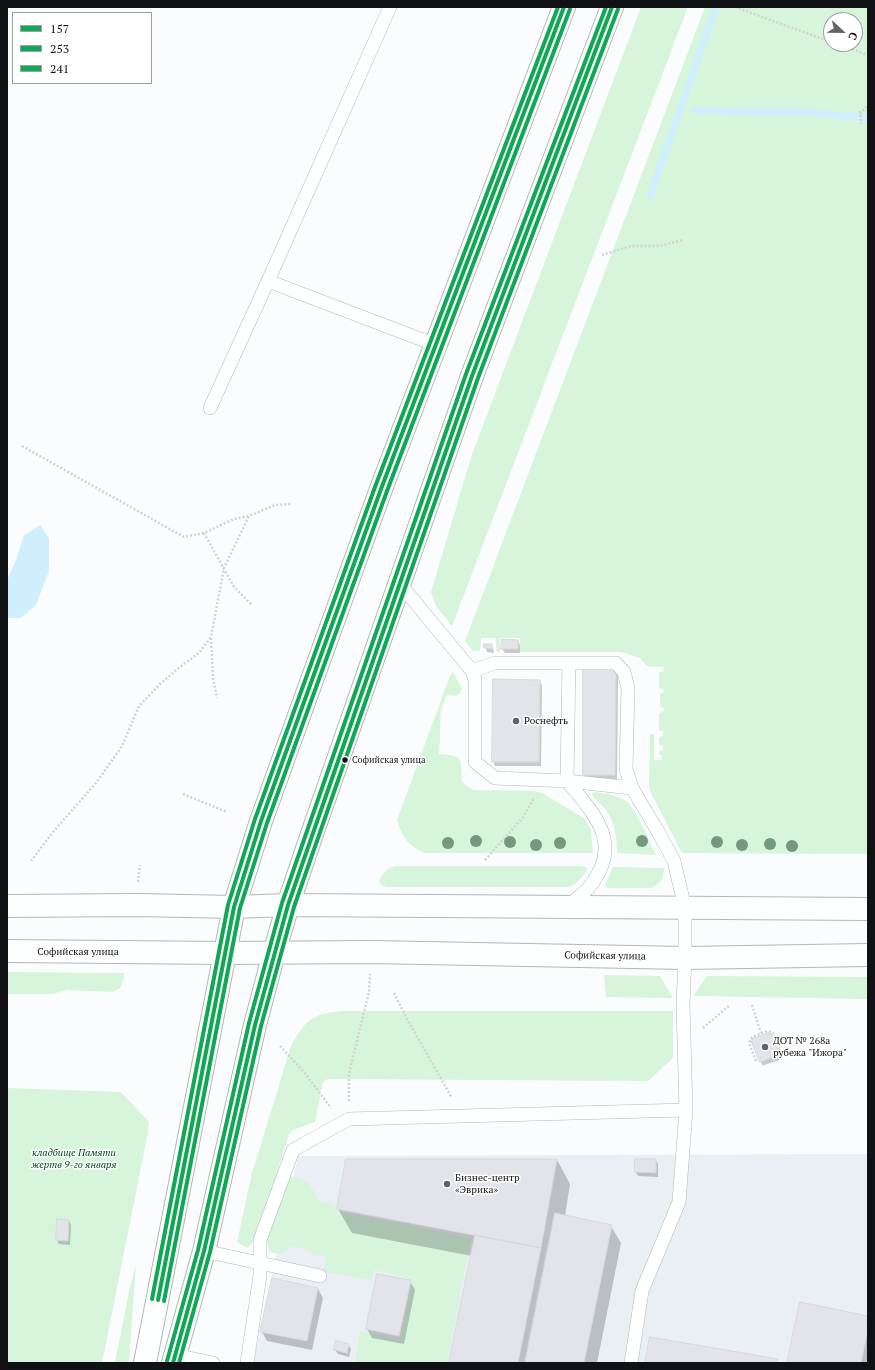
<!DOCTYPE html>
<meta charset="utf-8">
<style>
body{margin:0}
#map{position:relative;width:875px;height:1370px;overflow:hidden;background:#fbfcfd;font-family:"PT Serif",serif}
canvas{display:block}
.frame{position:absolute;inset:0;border:8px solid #101114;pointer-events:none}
.legend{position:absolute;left:12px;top:12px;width:140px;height:72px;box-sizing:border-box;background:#fff;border:1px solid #9fa0a1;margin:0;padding:5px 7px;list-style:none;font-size:12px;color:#101114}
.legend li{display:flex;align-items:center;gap:8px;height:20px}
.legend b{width:20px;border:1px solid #9fa0a1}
.north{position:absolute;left:823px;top:12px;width:40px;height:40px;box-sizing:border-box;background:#fff;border:1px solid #9fa0a1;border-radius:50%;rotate:112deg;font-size:11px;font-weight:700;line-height:16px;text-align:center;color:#101114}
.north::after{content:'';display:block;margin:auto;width:14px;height:18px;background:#626366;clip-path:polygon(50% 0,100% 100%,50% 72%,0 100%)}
</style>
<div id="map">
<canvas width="875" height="1370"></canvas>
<div class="frame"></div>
<ul class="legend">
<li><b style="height:5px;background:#10a855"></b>157</li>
<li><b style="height:5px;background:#10a855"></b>253</li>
<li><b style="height:5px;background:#10a855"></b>241</li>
</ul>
<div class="north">С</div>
</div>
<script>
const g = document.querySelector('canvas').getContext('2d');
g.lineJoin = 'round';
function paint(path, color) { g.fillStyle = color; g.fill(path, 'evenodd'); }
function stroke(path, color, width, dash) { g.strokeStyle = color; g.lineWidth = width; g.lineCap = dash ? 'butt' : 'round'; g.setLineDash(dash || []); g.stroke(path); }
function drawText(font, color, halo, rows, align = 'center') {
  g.font = font + ' "PT Serif",serif'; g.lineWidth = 3; g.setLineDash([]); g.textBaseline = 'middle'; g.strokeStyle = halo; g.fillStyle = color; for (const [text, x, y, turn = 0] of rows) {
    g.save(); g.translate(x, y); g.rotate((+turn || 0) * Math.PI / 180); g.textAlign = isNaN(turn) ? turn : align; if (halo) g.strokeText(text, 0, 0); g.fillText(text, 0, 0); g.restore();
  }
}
const built = new Path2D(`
 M868 1154V1363H253L298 1156Z`);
const green = new Path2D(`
 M641 7H688L452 626 436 606 431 592 471 457Z
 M705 7H868V854L682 853 651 793 649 786 650 734H654V760H662V755H659V751H663V746L659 745V737L663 736V731H659V713L663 712 664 708 660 707V693H663L664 689 659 688V672H663L664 667 647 666 640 658 621 652H520V638H500V652L496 651V638H481L480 651H473L465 641ZM831 20H855V44H831Z
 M453 672 462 689 460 693 455 696 447 695 441 709 439 754C465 756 460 758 462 781L468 787 474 790 534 791 542 793 584 818 591 829 593 853H425C408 846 403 838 397 820L450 676Z
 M594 792C605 793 618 795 627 802 638 812 649 841 656 855L617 853C617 838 615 823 606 810 602 804 593 800 592 793Z
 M396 866H581L588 868C584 876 577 883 570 887H387L381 885 379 882C382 873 387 868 396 866Z
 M613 867 664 868C664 878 661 884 651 888H608L605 887V885Z
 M7 972 124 973V979L120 988 113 992 67 990 52 994H7Z
 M604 975 660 976 673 998 606 997Z
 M707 976 868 977V999L693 996Z
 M344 1011H673V1058L648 1081 328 1079 323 1082 315 1122 293 1130 289 1134 256 1240 247 1248 237 1242 252 1173 291 1046C306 1019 313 1013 344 1011Z
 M7 1088 121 1092 149 1122 148 1132 102 1363H7Z
 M288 1175 308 1182 320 1202 335 1205 336 1211 471 1238 447 1363H355L360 1331 400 1341 412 1279 374 1270 372 1280 323 1272 326 1257 313 1254 306 1249 292 1246 280 1254 269 1252 267 1241Z
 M136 1264 129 1363H115L129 1291Z`);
const water = new Path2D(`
 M40 525 49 538V571L36 605 21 618H7V580L16 560 24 535Z`);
const shadow = new Path2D(`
 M518 641 520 645V653H505L502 649Z
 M485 645H492L494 653 487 652Z
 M615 670 618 674 617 779 586 778 584 774Z
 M540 681 542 686 541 766H495L493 761Z
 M774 1039 781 1057 780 1060 764 1065H762L760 1060Z
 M557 1160 570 1184 565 1216 611 1226 621 1243 597 1363H450L472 1256 352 1233 338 1209Z
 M636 1160H656L658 1164V1177L638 1176 636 1172Z
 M69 1221 71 1225 70 1245 59 1244 57 1240Z
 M410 1281 415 1290 404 1344 372 1338 367 1329Z
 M318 1289 323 1298 312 1350 267 1341 262 1332Z
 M868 1317V1363H788Z
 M348 1345 351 1349 349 1357 338 1354 335 1350Z`);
const stream = new Path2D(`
 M694 110 747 112H804L868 118
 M650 196 716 7`);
const building = new Path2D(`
 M502 639 518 640V649H501Z
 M484 644H492V649L484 648Z
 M583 668 616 669 615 775H583Z
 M493 679 540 680 539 762H492Z
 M768 1033 772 1034 779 1052 777 1055 761 1062 759 1061 751 1041 752 1039Z
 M346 1159H557L541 1248 337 1209Z
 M635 1159H656V1173L635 1172Z
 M555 1213 612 1225 584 1363H525Z
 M57 1219 69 1220 68 1241 56 1240Z
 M475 1235 541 1248 518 1363H449Z
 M377 1274 411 1280 399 1336 366 1329Z
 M272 1278 318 1288 307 1341 260 1332Z
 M800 1302 868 1316V1330L861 1363H787Z
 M650 1337 778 1359 777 1363H645Z
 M336 1341 349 1344 347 1353 334 1350Z`);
const path = new Path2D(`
 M735 7 831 42
 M837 44 868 55
 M860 111 861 124
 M860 114 868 105
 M602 255 631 246H660L683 240
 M22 446 184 537 204 533 234 519 248 516
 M204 533 234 587 252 605
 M211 638 213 678 217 698
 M183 794 227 812
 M485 860 524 816 534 798
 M31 861 53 832 96 783 122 746 139 706 160 684 181 666 199 653 211 637 224 568 249 516 275 505 291 504
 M138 882 140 865
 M394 993 407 1019 452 1098
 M752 1005 761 1033
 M703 1028 730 1005
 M280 1046 304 1072 331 1108
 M756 1061 749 1043 752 1037 768 1031 773 1033 780 1051
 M349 1101V1074L369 992 370 974`);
const lane = new Path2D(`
 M268 281 436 345
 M210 408 268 281 390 7
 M400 584 472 671 475 680V762L495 778 567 781 632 788
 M472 671 495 663H616L624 672 628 688 626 769 632 788 657 830 674 861 685 908V958L683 1004 686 1110 679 1202 642 1291 631 1363
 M567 907C574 900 584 894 590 886 624 843 594 814 567 781L569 663
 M204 1251 320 1276
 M175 1355 213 1363
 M247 1363 260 1275V1240L293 1150 349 1119 686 1110`);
const secondary = new Path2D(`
 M145 1363 234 907 261 821 381 489 564 7
 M173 1363 204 1251 255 1025 274 953 288 905 312 834 472 376 612 7`);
const primary = new Path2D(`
 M7 906 137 905 234 907 288 905 868 909
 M7 951 225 953 371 952 685 958 868 955`);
const bus1 = new Path2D(`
 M158 1300 234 907 261 821 381 489 564 7
 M173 1363 204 1251 255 1025 288 905 472 376 612 7`);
const bus2 = new Path2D(`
 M164 1301 240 908 267 823 387 491 570 9
 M179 1363 210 1252 261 1026 294 907 478 378 618 9`);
const bus3 = new Path2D(`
 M152 1299 228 905 255 819 375 487 558 7
 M167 1361 198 1250 249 1023 282 903 466 374 606 7`);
const trees = [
 [476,841],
 [642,841],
 [510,842],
 [717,842],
 [448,843],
 [560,843],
 [770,844],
 [536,845],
 [742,845],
 [792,846]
];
const markers = [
 [516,721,4,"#626366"],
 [345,760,3.5,"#101114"],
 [765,1047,4,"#626366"],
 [447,1184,4,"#626366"]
];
const busNames = [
 ["Софийская улица",352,760]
];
const poiNames = [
 ["Роснефть",524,721],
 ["ДОТ № 268а",773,1041],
 ["рубежа \"Ижора\"",773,1053],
 ["Бизнес-центр",455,1178],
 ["«Эврика»",455,1190]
];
const streetNames = [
 ["Софийская улица",78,952],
 ["Софийская улица",605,956,1]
];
const parkNames = [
 ["кладбище Памяти",74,1153],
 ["жертв 9-го января",74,1165]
];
paint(built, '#eaeef5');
paint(green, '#d6f5db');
paint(water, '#cfeefe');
paint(shadow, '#0003');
stroke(stream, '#cfeefe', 7);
paint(building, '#e2e4e9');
stroke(building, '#d8d9db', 1);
stroke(lane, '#b5b6b7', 14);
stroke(secondary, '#b5b6b7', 24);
stroke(primary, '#b5b6b7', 24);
stroke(path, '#d3d3d3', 2.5, [2, 2]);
stroke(lane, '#feffff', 13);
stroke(secondary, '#feffff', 22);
stroke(primary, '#feffff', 22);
stroke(bus1, '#10a855', 4);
stroke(bus2, '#10a855', 4);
stroke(bus3, '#10a855', 4);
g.fillStyle = '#739980';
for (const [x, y] of trees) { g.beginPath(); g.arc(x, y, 6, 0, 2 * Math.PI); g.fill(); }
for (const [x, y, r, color] of markers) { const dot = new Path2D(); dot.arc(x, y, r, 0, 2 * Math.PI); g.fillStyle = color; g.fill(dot); stroke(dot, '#fff', 1.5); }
drawText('9px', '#101114', '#fff', busNames, 'left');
drawText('10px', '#101114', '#fff', poiNames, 'left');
drawText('10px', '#101114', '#fff', streetNames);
drawText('italic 10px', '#03481a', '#fff', parkNames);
</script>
